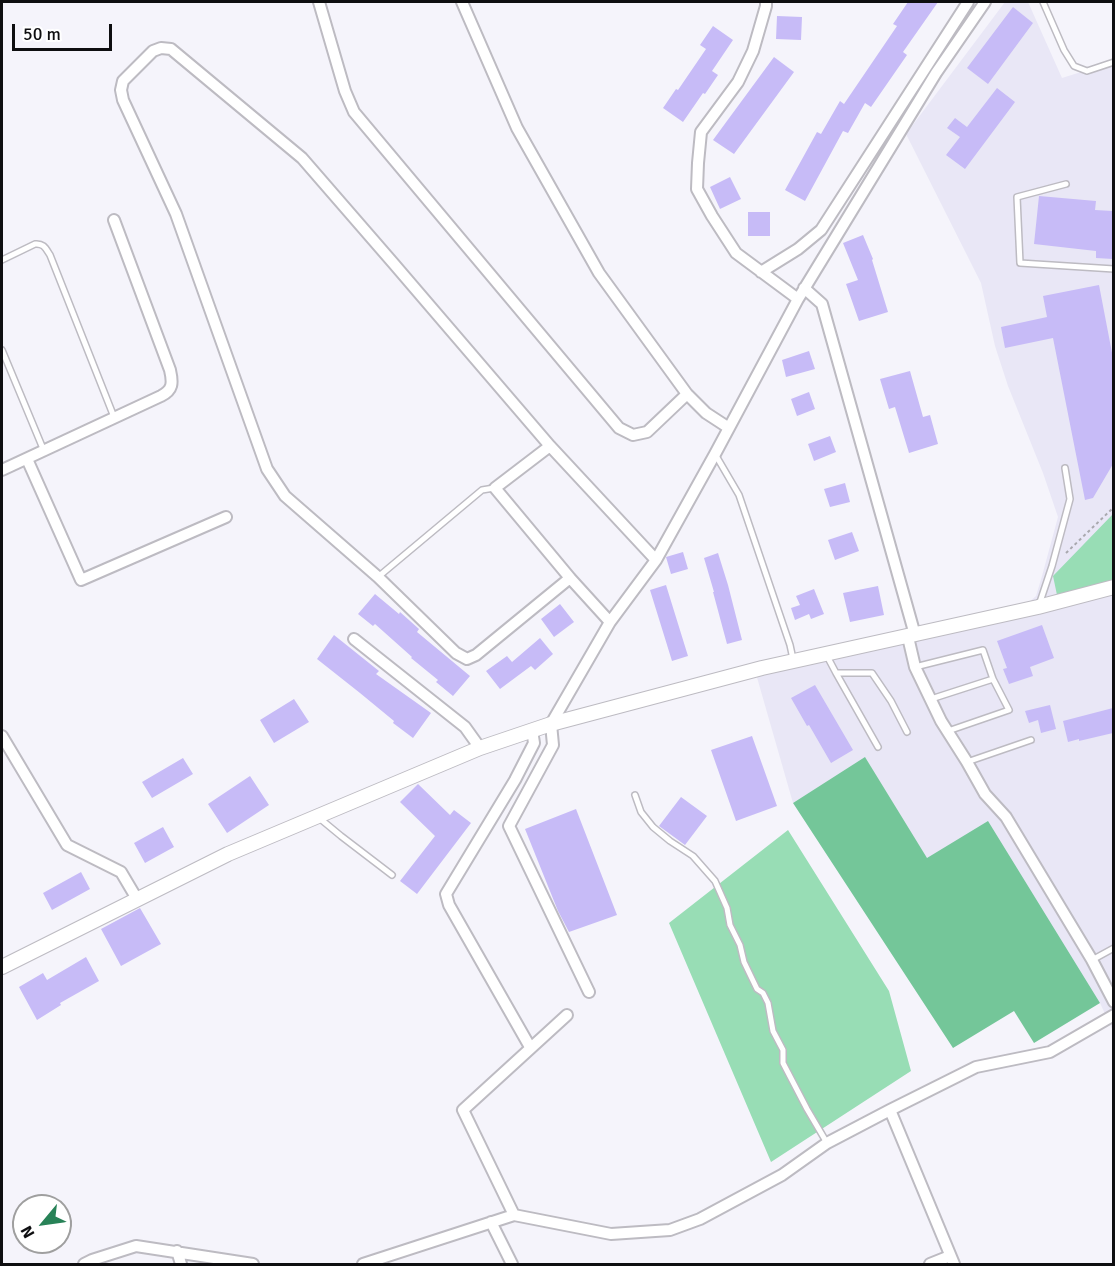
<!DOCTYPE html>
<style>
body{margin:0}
#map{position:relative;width:1115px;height:1266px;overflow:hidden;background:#f5f4fb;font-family:Signika,sans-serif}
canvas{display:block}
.frame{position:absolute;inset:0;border:3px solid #0e0e10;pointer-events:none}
.north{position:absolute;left:12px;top:1194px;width:60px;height:60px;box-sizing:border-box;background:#fff;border:2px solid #9f9f9f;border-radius:50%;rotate:241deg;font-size:16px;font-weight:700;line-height:24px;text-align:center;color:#0e0e10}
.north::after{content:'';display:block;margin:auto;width:21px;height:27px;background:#288257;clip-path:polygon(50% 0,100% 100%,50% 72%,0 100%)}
.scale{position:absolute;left:12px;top:24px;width:100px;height:27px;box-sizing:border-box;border:3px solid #0e0e10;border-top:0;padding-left:8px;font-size:18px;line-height:21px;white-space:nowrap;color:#0e0e10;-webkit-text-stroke:4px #fff;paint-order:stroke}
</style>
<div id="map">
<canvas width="1115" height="1266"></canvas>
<div class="frame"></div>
<div class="north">N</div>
<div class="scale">50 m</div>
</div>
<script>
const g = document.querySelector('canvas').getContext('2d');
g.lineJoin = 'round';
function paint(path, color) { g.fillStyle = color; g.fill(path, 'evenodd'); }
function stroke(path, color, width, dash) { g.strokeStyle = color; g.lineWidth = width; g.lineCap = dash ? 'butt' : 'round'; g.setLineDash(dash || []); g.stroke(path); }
const built = new Path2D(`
 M1005 2H1028L1062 78 1113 62V1031L1100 1003 927 859 865 758 793 803 754 667 1027 604 1036 596 1042 576 1058 517 1043 473 1008 386 995 346 981 283 906 134Z`);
const green = new Path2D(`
 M1113 514V581L1057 595 1053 576Z
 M788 830 889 991 911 1071 771 1162 669 923Z`);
const forest = new Path2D(`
 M865 757 927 858 988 821 1100 1003 1034 1043 1014 1011 953 1048 793 803Z`);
const building = new Path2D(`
 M908 2H938L903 52 907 55 871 107 865 103 848 133 843 131 805 201 785 190 817 132 821 134 840 101 844 104 897 26 893 24Z
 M1013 7 1033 23 988 84 967 68Z
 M777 16 802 17 801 40 776 39Z
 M713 26 733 40 712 71 718 75 705 94 703 93 683 122 663 108 676 89 678 90 706 49 700 45Z
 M774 57 794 72 734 154 713 140Z
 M997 88 1015 102 965 169 946 155 960 137 947 128 955 118 967 127Z
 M730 177 741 199 720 209 710 187Z
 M1039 196 1096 201 1095 210 1113 211V259L1096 258V251L1034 244Z
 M748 212H770V236H748Z
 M863 235 873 259 872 260 888 312 859 321 846 284 858 280 843 243Z
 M1099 285 1113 358V464L1093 498 1085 500 1053 338 1005 348 1001 327 1047 317 1043 296Z
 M809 351 815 369 786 377 782 360Z
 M910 371 923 417 930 415 938 444 909 453 895 407 889 409 880 379Z
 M809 392 815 409 797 416 791 399Z
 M830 436 836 452 814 461 808 444Z
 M845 483 850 502 830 507 824 489Z
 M852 532 859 551 835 560 828 540Z
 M683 552 688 569 671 574 666 557Z
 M718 553 728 585 742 640 727 644 713 592H714L704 558Z
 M666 585 688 656 672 661 650 590Z
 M878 586 884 615 850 622 843 593Z
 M814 589 824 614 811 619 809 614 795 620 791 608 800 605 796 596Z
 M375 594 399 614 400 612 419 629 417 632 470 676 453 696 436 682 438 680 411 658 412 657 375 624 373 626 358 614Z
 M560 604 574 622 554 637 541 619Z
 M1042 625 1054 658 1030 667 1033 676 1009 684 1003 669 1007 668 997 641Z
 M334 635 379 671 376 674 431 713 413 738 393 723 394 721 360 693 317 659Z
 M540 638 553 654 535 670 531 666 500 689 486 671 507 656 512 662Z
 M815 685 853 750 831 763 809 725 807 726 791 698Z
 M294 699 309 722 274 743 260 720Z
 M1050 705 1056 729 1041 733 1038 720 1029 723 1025 711Z
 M1113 708V733L1079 741V739L1068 742 1063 721Z
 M752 736 777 806 736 821 711 750Z
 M183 758 193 774 152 798 142 782Z
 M250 776 269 805 227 833 208 804Z
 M418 784 450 815 454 810 471 823 417 894 400 881 435 836 400 802Z
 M681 797 707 816 685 845 659 826Z
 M576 809 617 915 569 932 558 911 525 829Z
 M163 827 174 847 145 863 134 843Z
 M81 872 90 889 52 910 43 893Z
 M140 908 161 944 121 966 101 929Z
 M86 957 99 981 60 1003 61 1005 37 1020 19 987 43 973 47 980Z`);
const path = new Path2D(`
 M1113 469 1114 471
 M1066 553 1114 507`);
const service = new Path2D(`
 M1043 2 1064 50 1074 66 1087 71 1114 62
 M1066 184 1017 197 1020 263 1114 269
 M2 260 35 244C44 243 46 249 50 255L114 417
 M2 350 44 451
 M715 454 739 495 790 645 793 659
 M378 577 482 490 494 488
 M1039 605 1052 566 1070 499 1065 468
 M827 656 836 673H872L891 701 907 732
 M915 667 983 650 993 679 1009 710 948 731
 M836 673 878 747
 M931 699 993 679
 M967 762 1031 740
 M635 795 641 812 653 827 670 841 693 856 715 881 727 908 730 925 740 945 744 962 757 989 763 993 768 1003 773 1031 783 1050V1063L807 1109 827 1143
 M318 817 341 836 392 875
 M1092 960 1114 948`);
const minor = new Path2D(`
 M319 2 345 91 354 112 619 428 633 435 647 432 687 394
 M462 2 517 128 599 273 687 394 706 413 729 428
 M766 2V6L753 51 738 82 701 132 698 163 697 189 712 216 736 253 798 299
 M761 272 798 249 821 230 968 2
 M804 288 822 304 915 635
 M550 446 495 488 570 578 610 622
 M27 459 81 580 226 517
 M2 470 161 396C173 390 173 383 170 370L114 220
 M570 578 476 655 467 659 456 653 378 577 285 496 267 469 176 214 123 100 121 90 123 81 153 51 161 48 171 49 302 158 394 264 550 446 656 560
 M908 637 915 667 941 721 967 762 985 794 1006 817 1092 960 1114 1002
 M354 639 465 727 480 748
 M2 736 67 845 121 872 137 899
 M589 992 509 826 553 745 551 724 610 622 656 560 715 454 798 299 936 73 985 2
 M530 1047 449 905 446 894 515 780 534 743 532 730
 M890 1110 954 1264
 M514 1215 463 1110 567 1015
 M491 1222 512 1264
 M177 1251 181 1264
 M84 1264 92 1260 136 1246 253 1264
 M363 1264 514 1215 611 1234 670 1230 700 1219 782 1175 827 1143 890 1110 976 1067 1050 1052 1114 1015
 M930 1264 950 1256`);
const tertiary = new Path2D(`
 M2 967 228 854 480 748 551 724 762 668 1038 607 1114 587`);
paint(built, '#e9e7f6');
paint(green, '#98ddb5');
paint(forest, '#74c699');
paint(building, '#c7bbf7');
stroke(service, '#bdbbc2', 8);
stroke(minor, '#bdbbc2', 14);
stroke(tertiary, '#bdbbc2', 16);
stroke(path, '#a9a8ae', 2, [3, 3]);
stroke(service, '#fff', 5);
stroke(minor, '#fff', 10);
stroke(tertiary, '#fff', 14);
</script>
